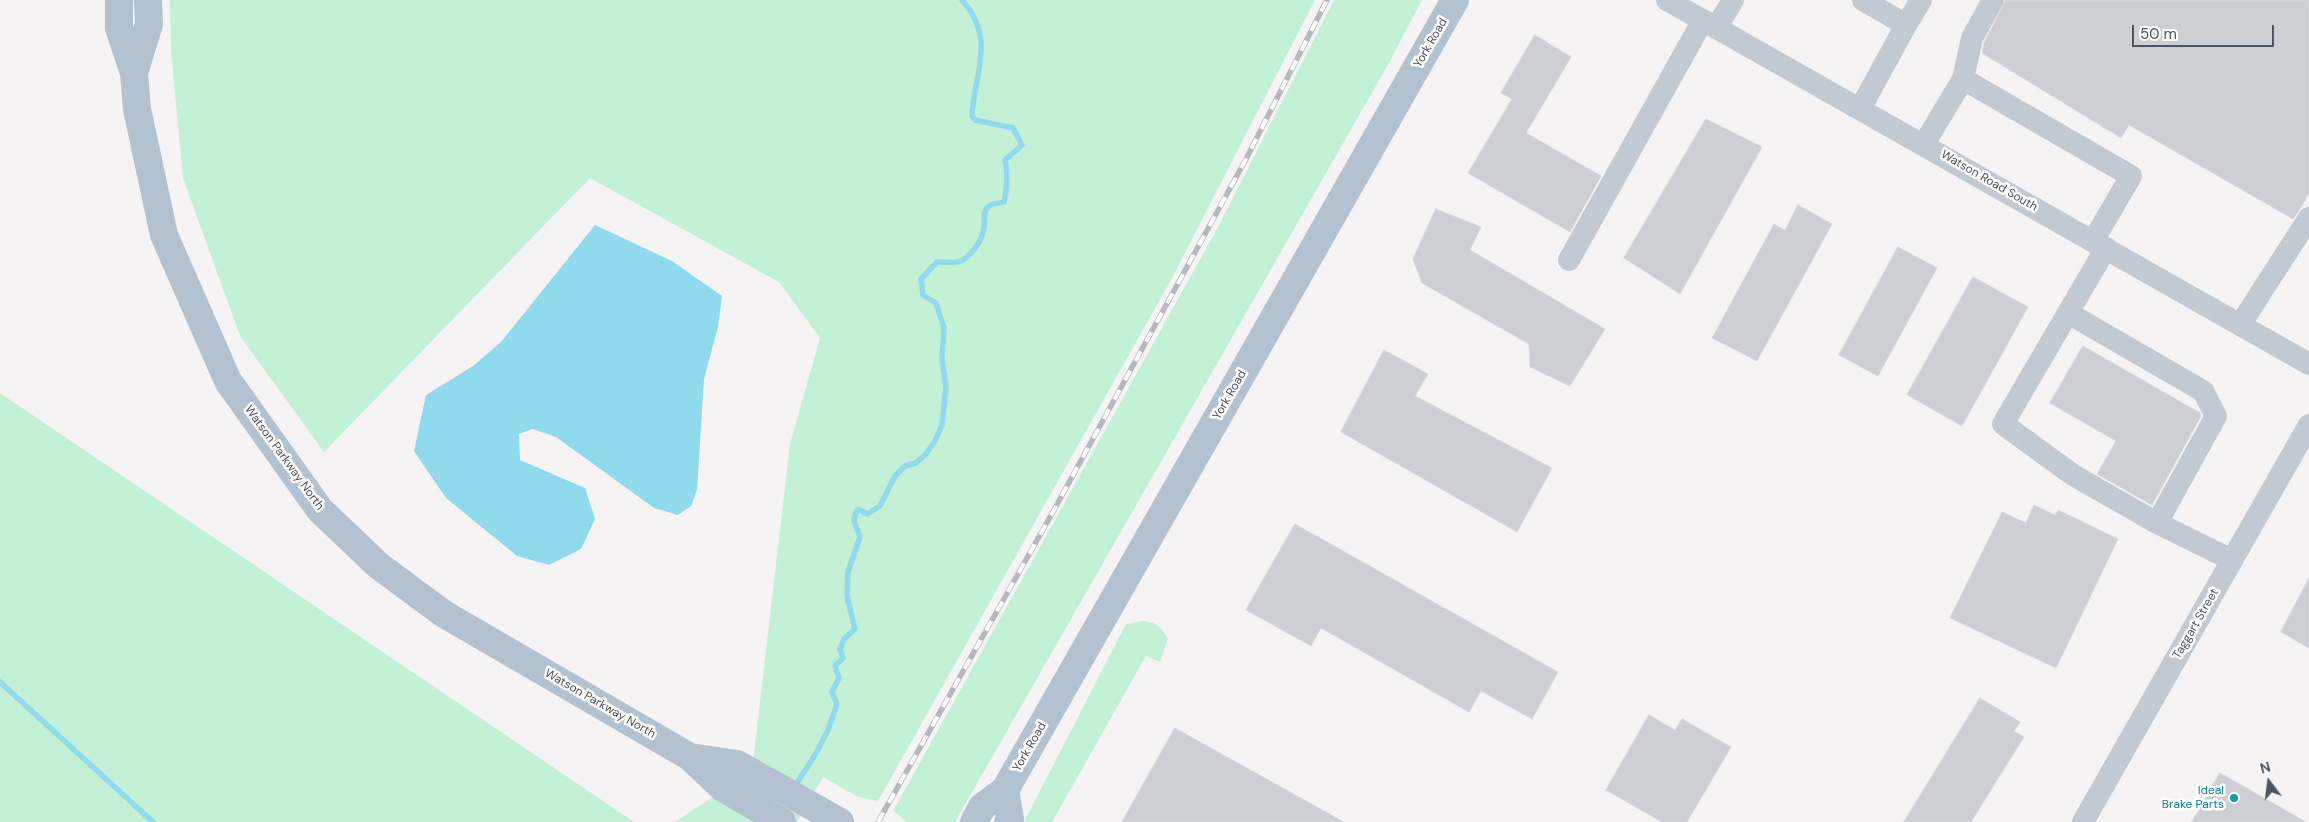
<!DOCTYPE html>
<style>
body{margin:0}
#map{position:relative;width:2309px;height:822px;overflow:hidden;background:#f5f3f3;font-family:"DM Sans",sans-serif}
canvas{display:block}
.north{position:absolute;left:2244px;top:757px;width:50px;height:50px;-webkit-text-stroke:4px #fff;paint-order:stroke;rotate:345deg;font-size:14px;font-weight:700;line-height:20px;text-align:center;color:#4a5661}
.north::after{content:'';display:block;margin:auto;width:18px;height:22px;background:#4a5661;clip-path:polygon(50% 0,100% 100%,50% 72%,0 100%)}
.scale{position:absolute;left:2132px;top:25px;width:142px;height:22px;box-sizing:border-box;border:2px solid #4a5661;border-top:0;padding-left:6px;font-size:15px;line-height:18px;white-space:nowrap;color:#4a5661;-webkit-text-stroke:4px #fff;paint-order:stroke}
</style>
<div id="map">
<canvas width="2309" height="822"></canvas>
<div class="north">N</div>
<div class="scale">50 m</div>
</div>
<script>
const g = document.querySelector('canvas').getContext('2d');
g.lineJoin = 'round';
function paint(path, color) { g.fillStyle = color; g.fill(path, 'evenodd'); }
function stroke(path, color, width, dash) { g.strokeStyle = color; g.lineWidth = width; g.lineCap = dash ? 'butt' : 'round'; g.setLineDash(dash || []); g.stroke(path); }
function drawText(font, color, halo, rows, align = 'center') {
  g.font = font + ' "DM Sans",sans-serif'; g.lineWidth = 5; g.setLineDash([]); g.textBaseline = 'middle'; g.strokeStyle = halo; g.fillStyle = color; for (const [text, x, y, turn = 0] of rows) {
    g.save(); g.translate(x, y); g.rotate((+turn || 0) * Math.PI / 180); g.textAlign = isNaN(turn) ? turn : align; if (halo) g.strokeText(text, 0, 0); g.fillText(text, 0, 0); g.restore();
  }
}
const green = new Path2D(`
 M170 0H1315L1171 280 878 801 858 797 823 777 797 822H675L752 771 790 444 820 338 779 282 590 178 324 452 240 336 183 178 171 51Z
 M1334 0H1422L1389 63 955 822H907L893 811 1217 229Z
 M0 393 634 822H0Z
 M1143 621C1156 622 1162 627 1168 639L1160 662 1146 656 1052 822H1024L1126 624Z`);
const water = new Path2D(`
 M595 225 672 261 722 296 718 327 704 379 697 490 691 506 678 515 654 508 556 437 533 429 519 434 520 460 585 488 595 519 581 549 549 565 517 556 446 498 414 451 426 395 473 366 501 342Z`);
const stream = new Path2D(`
 M0 682 153 822
 M793 789 815 755 828 730 837 704 832 692 839 678 835 666 843 658 840 649 844 639 855 629 847 596 848 572 860 537C857 526 850 521 858 509L867 514 880 506 895 476 905 466 916 463 926 454 935 441 942 425 946 387 942 358 944 328 936 303 923 295 921 279 937 262C943 262 952 263 958 262 969 259 983 240 984 228 985 222 982 211 989 206 992 203 1000 204 1004 202 1008 187 1008 175 1005 160L1022 145 1013 128 975 120 972 116C974 72 997 39 962 0`);
const building = new Path2D(`
 M2006 0H2309V193L2300 209 2293 219 2129 125 2121 138 1982 53 1984 43Z
 M1535 35 1571 57 1526 133 1601 176 1570 232 1468 173 1512 99 1501 93Z
 M1706 119 1762 147 1680 294 1624 258Z
 M1798 205 1832 224 1757 361 1712 338 1774 224 1785 230Z
 M1436 209 1481 227 1470 250 1605 329 1570 386 1530 367 1529 344 1422 283 1413 259Z
 M1898 247 1937 268 1878 376 1839 355Z
 M1973 277 2028 307 1962 426 1907 395Z
 M2083 346 2200 413 2201 416 2152 505 2097 474 2116 441 2050 403Z
 M1384 350 1428 374 1415 396 1552 468 1517 532 1341 432Z
 M2034 505 2055 515 2058 510 2118 539 2056 668 1950 618 2002 512 2026 523Z
 M1295 524 1558 672 1532 719 1481 691 1469 712 1321 628 1311 646 1246 610Z
 M2309 578V648L2281 632Z
 M1980 698 2020 722 2014 731 2024 737 1971 822H1904Z
 M1649 715 1675 730 1682 719 1731 747 1687 822H1662L1606 790Z
 M1175 728 1182 732 1344 822H1122Z
 M2220 773 2306 822H2192Z`);
const minor = new Path2D(`
 M1667 0 2309 364
 M1906 25 1921 0
 M1716 28 1733 0
 M1963 79 2131 176 2093 241
 M1860 109 1906 25 1863 0
 M1924 144 1963 79 1972 38 1993 0
 M2106 248 2003 424 2073 475 2157 523 2232 560
 M1569 260 1703 20
 M2068 313 2203 391 2216 416 2157 523
 M2240 325 2309 218
 M2083 822 2309 425`);
const major = new Path2D(`
 M119 0V28L134 73 137 109 164 235 228 381 320 510 379 566 444 614 690 757 723 788 782 822
 M134 73 149 24 148 0
 M690 757 737 764 840 822
 M1005 790 1010 819 1008 822
 M974 822 982 807 1005 790 1455 0`);
const rail = new Path2D(`
 M878 822 1049 519 1245 161 1327 0`);
const markers = [
 [2234,798,5,"#0f9aa8"]
];
const streetNames = [
 ["York Road",1431,43,-60],
 ["Watson Road South",1989,181,30],
 ["York Road",1230,395,-60],
 ["Watson Parkway North",284,458,54],
 ["Taggart Street",2196,624,-60],
 ["Watson Parkway North",600,704,30],
 ["York Road",1030,747,-60]
];
const cultureNames = [
 ["Ideal",2224,791],
 ["Brake Parts",2224,805]
];
paint(green, '#c3f1d5');
paint(water, '#90daee');
stroke(stream, '#90daee', 5.5);
paint(building, '#cdcfd5');
stroke(building, '#d7d9de', 1);
stroke(minor, '#c1cad2', 22);
stroke(major, '#b3c2d1', 28);
stroke(rail, '#b5b8bd', 5.5);
stroke(rail, '#fff', 4, [11]);
for (const [x, y, r, color] of markers) { const dot = new Path2D(); dot.arc(x, y, r, 0, 2 * Math.PI); g.fillStyle = color; g.fill(dot); stroke(dot, '#fff', 2); }
drawText('12px', '#4a5661', '#fff', streetNames);
drawText('12px', '#0d838f', '#fff', cultureNames, 'right');
</script>
